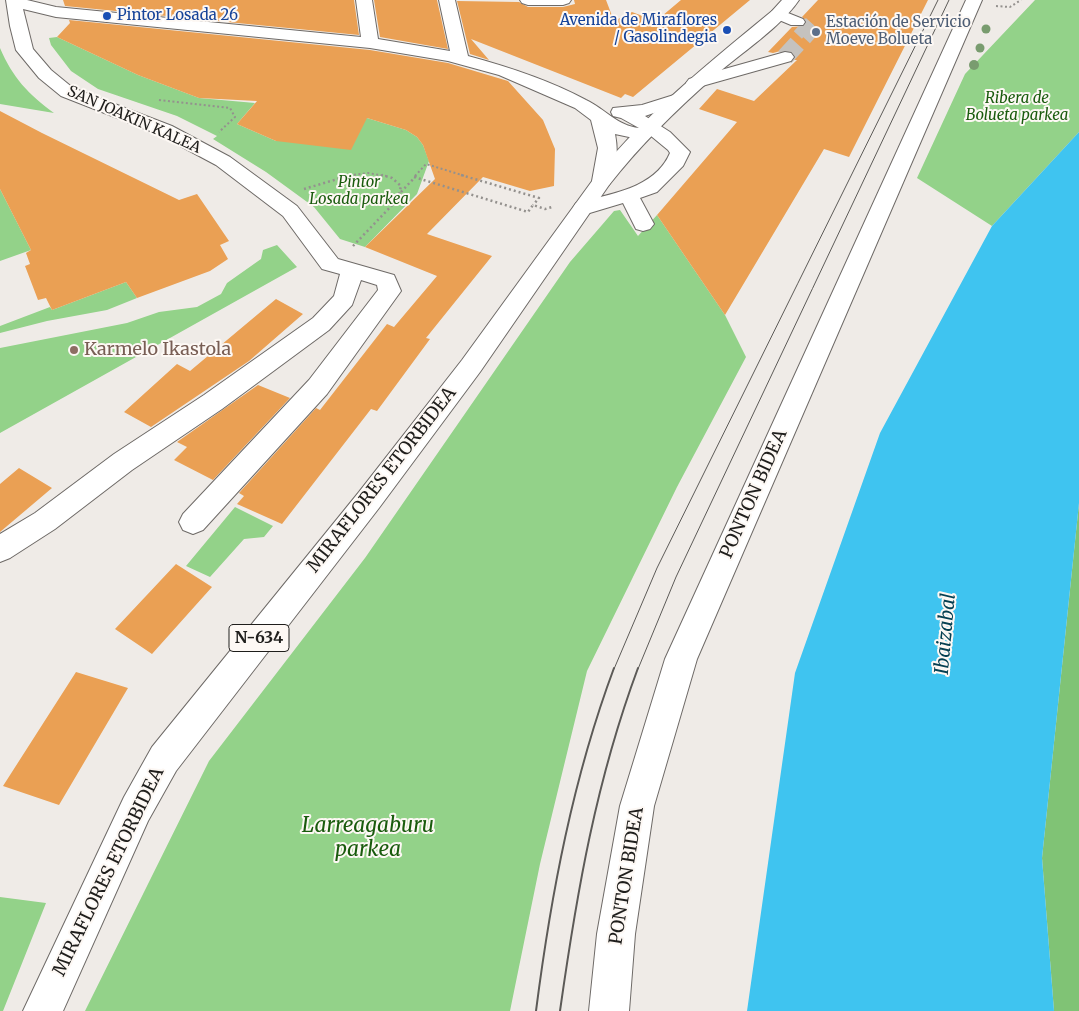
<!DOCTYPE html>
<meta charset="utf-8">
<style>
body{margin:0}
canvas{display:block;background:#efebe7}
</style>
<canvas width="1079" height="1011"></canvas>
<script>
const g = document.querySelector('canvas').getContext('2d');
g.lineJoin = 'round';
function paint(path, color) { g.fillStyle = color; g.fill(path, 'evenodd'); }
function stroke(path, color, width, dash) { g.strokeStyle = color; g.lineWidth = width; g.lineCap = dash ? 'butt' : 'round'; g.setLineDash(dash || []); g.stroke(path); }
function drawText(font, color, halo, rows, align = 'center') {
  g.font = font + ' Merriweather,serif'; g.lineWidth = 4; g.setLineDash([]); g.textBaseline = 'middle'; g.strokeStyle = halo; g.fillStyle = color; for (const [text, x, y, turn = 0] of rows) {
    g.save(); g.translate(x, y); g.rotate((+turn || 0) * Math.PI / 180); g.textAlign = isNaN(turn) ? turn : align; if (halo) g.strokeText(text, 0, 0); g.fillText(text, 0, 0); g.restore();
  }
}
const green = new Path2D(`
 M1035 0H1079V132L992 226 917 178 965 74Z
 M57 37 138 75 199 98 255 103 237 124 276 141 367 118 406 130 417 137 423 145 429 161 417 194 365 247 340 239 314 207 266 172 213 139 217 136 177 116 98 89 71 71 51 45 49 38Z
 M0 48C13 78 28 94 54 113L0 104Z
 M0 189 31 250 0 261Z
 M620 210 638 236 657 215 725 315 746 357 677 487 587 671 540 864 510 1011H85L209 761 365 558 570 262 614 211Z
 M277 245 297 267 0 433V348L127 323 159 312 197 307 221 294 227 283 261 259 263 250Z
 M126 282 137 298 107 310 47 321 0 333V326L50 307 52 310Z
 M235 507 273 526 264 537 244 539 210 577 186 566Z
 M0 897 46 903 3 1011H0Z`);
const forest = new Path2D(`
 M1079 503V1011H1054L1042 858Z`);
const water = new Path2D(`
 M1079 132V503L1042 858 1054 1011H747L795 673 880 433 992 226Z`);
const building = new Path2D(`
 M63 0H354L359 35 65 6Z
 M374 0H437L448 49 380 37Z
 M574 0H606L614 21 632 12 656 21 681 0H750L633 97 625 94 621 98 471 39 489 60 470 54 457 1 519 2 528 7H563L575 4Z
 M818 0H928L849 157 824 149 725 315 657 215 737 122 699 109 717 89 754 101 797 60H794L796 56 791 51 784 50 773 53 768 52 792 27 805 26 807 21 802 17Z
 M69 20 370 50 448 63 508 81 543 120 555 149 554 186 530 191 483 177 427 234 492 256 426 338 430 339 377 411 371 409 282 524 237 504 244 496 239 493 316 408 320 410 387 324 394 327 437 276 365 247 435 179 423 145 417 137 406 130 367 118 351 150 276 141 237 124 257 101 199 98 138 75 57 37 70 23Z
 M0 111 42 133 179 200 197 194 229 241 220 245 228 259 210 271 137 298 126 282 52 310 46 298 38 300 25 266 30 264 26 253 31 250 0 189Z
 M276 299 303 314 249 361 151 427 124 412 177 364 190 371Z
 M258 385 290 398 213 480 174 460 187 447 177 442Z
 M19 468 52 488 0 532V484Z
 M176 564 212 587 152 654 115 629Z
 M76 672 128 688 59 805 3 786Z`);
const minorTunnel = new Path2D(`
 M785 57 808 32 797 22`);
const pathFar1 = new Path2D(`
 M996 6 1010 7 1021 0
 M159 100 230 108 235 117 219 132
 M345 176 368 173 386 176
 M415 176 426 164 465 176`);
const path = new Path2D(`
 M461 175 539 198 533 205
 M414 177 528 212 533 205 545 209 552 207
 M304 189 351 175
 M401 192 417 175
 M353 246 398 199 401 186 392 178 382 175`);
const minor = new Path2D(`
 M6 0H27L56 7 361 37 356 0H372L378 39 450 51 439 0H455L468 56C509 67 549 80 586 100 605 109 618 126 639 128L621 118 613 116 611 112 613 108 642 105 677 94 683 95 686 99 683 103 645 116 670 132 690 152 683 166 657 192 640 198 654 224 650 229 643 231 636 229 623 203 583 215 576 213 573 208 576 203C609 194 655 189 670 153L668 150 651 136 643 140 615 134C618 149 618 172 609 185L602 187 595 185 592 181 598 148 591 120 575 108 499 75 448 61 370 48 56 17 23 9 33 49 51 70 73 88 172 126 230 157 297 206 338 259 394 275 401 291 327 394 203 530 193 534 183 530 179 522 183 514 309 380 378 290 377 285 361 280 352 305 329 330 222 409 132 470 55 529 10 558 0 562V534L35 513 114 454 204 395 313 318 334 296 340 274 322 269 283 216 216 165 158 134 61 96 39 78 16 50 10 26Z
 M520 0H571L569 3 563 5H528L522 3Z
 M966 0H982L697 659 654 806 635 934 629 1011H589L597 934 620 806 665 659Z
 M778 9 803 19 805 22 803 25H791L772 17 770 14 772 11Z
 M785 52 791 53 794 57 791 61 695 88 689 87 686 83 689 79Z`);
const major = new Path2D(`
 M782 0H799C781 27 741 53 716 75 677 109 641 144 609 185L480 372 379 508 176 771 148 821 63 1011H23L124 797 152 747 359 492 462 360 595 177C647 112 709 63 772 11Z`);
const tramFar1 = new Path2D(`
 M614 669 657 568 938 0
 M638 669 676 577 949 0`);
const tram = new Path2D(`
 M536 1011C551 894 573 778 614 668
 M560 1011C577 891 596 781 638 668`);
const trees = [
 [986,29,4.5],
 [980,48,4.5],
 [974,65,5]
];
const markers = [
 [107,16,5,"#1a4fb4"],
 [727,30,5,"#1a4fb4"],
 [816,32,5,"#5c6f8a"],
 [74,350,5,"#8d6e63"]
];
const farTransitnames = [
 ["Pintor Losada 26",117,16],
 ["Avenida de Miraflores",717,21,"right"],
 ["/ Gasolindegia",717,38,"right"]
];
const farServicenames = [
 ["Estación de Servicio",826,23],
 ["Moeve Bolueta",826,40]
];
const farParknames = [
 ["Ribera de",1017,99],
 ["Bolueta parkea",1017,116],
 ["Pintor",359,183],
 ["Losada parkea",359,200]
];
const farStreetnames = [
 ["SAN JOAKIN KALEA",134,120,24]
];
const shields = [
 [259,638,60]
];
const shieldNames = [
 ["N-634",259,638]
];
const educationNames = [
 ["Karmelo Ikastola",84,350]
];
const streetNames = [
 ["MIRAFLORES ETORBIDEA",382,480,-52],
 ["PONTON BIDEA",754,494,-66],
 ["MIRAFLORES ETORBIDEA",109,872,-64],
 ["PONTON BIDEA",627,876,-81]
];
const waterNames = [
 ["Ibaizabal",946,634,-85]
];
const nearParknames = [
 ["Larreagaburu",368,826],
 ["parkea",368,850]
];
paint(green, '#93d289');
paint(forest, '#80c375');
paint(water, '#3fc4f0');
paint(building, '#eaa054');
stroke(minorTunnel, '#c5c2be', 18, [18, 9]);
stroke(minor, '#6e6a67', 2);
stroke(major, '#6e6a67', 2);
stroke(pathFar1, '#94918e', 2, [2, 2.5]);
stroke(path, '#94918e', 2.5, [2, 3]);
paint(minor, '#fff');
paint(major, '#fff');
stroke(tramFar1, '#5c5a57', 1);
stroke(tram, '#5c5a57', 2);
g.fillStyle = '#799c6f';
for (const [x, y, r] of trees) { g.beginPath(); g.arc(x, y, r, 0, 2 * Math.PI); g.fill(); }
for (const [x, y, r, color] of markers) { const dot = new Path2D(); dot.arc(x, y, r, 0, 2 * Math.PI); g.fillStyle = color; g.fill(dot); stroke(dot, '#fdf8f4', 2); }
drawText('15px', '#164399', '#fdf8f4', farTransitnames, 'left');
drawText('15px', '#4e5e75', '#fdf8f4', farServicenames, 'left');
drawText('italic 15px', '#195b0d', '#fdf8f4', farParknames);
drawText('15px', '#1f1e1c', '#fdf8f4', farStreetnames);
for (const [x, y, w] of shields) { const box = new Path2D(); box.roundRect(x - w / 2, y - 13.5, w, 27, 4); g.fillStyle = '#fdf8f4'; g.fill(box); stroke(box, '#1f1e1c', 1); }
drawText('bold 16px', '#1f1e1c', null, shieldNames);
drawText('18px', '#785e54', '#fdf8f4', educationNames, 'left');
drawText('18px', '#1f1e1c', '#fdf8f4', streetNames);
drawText('italic 19px', '#054052', '#fdf8f4', waterNames);
drawText('italic 21px', '#195b0d', '#fdf8f4', nearParknames);
</script>
